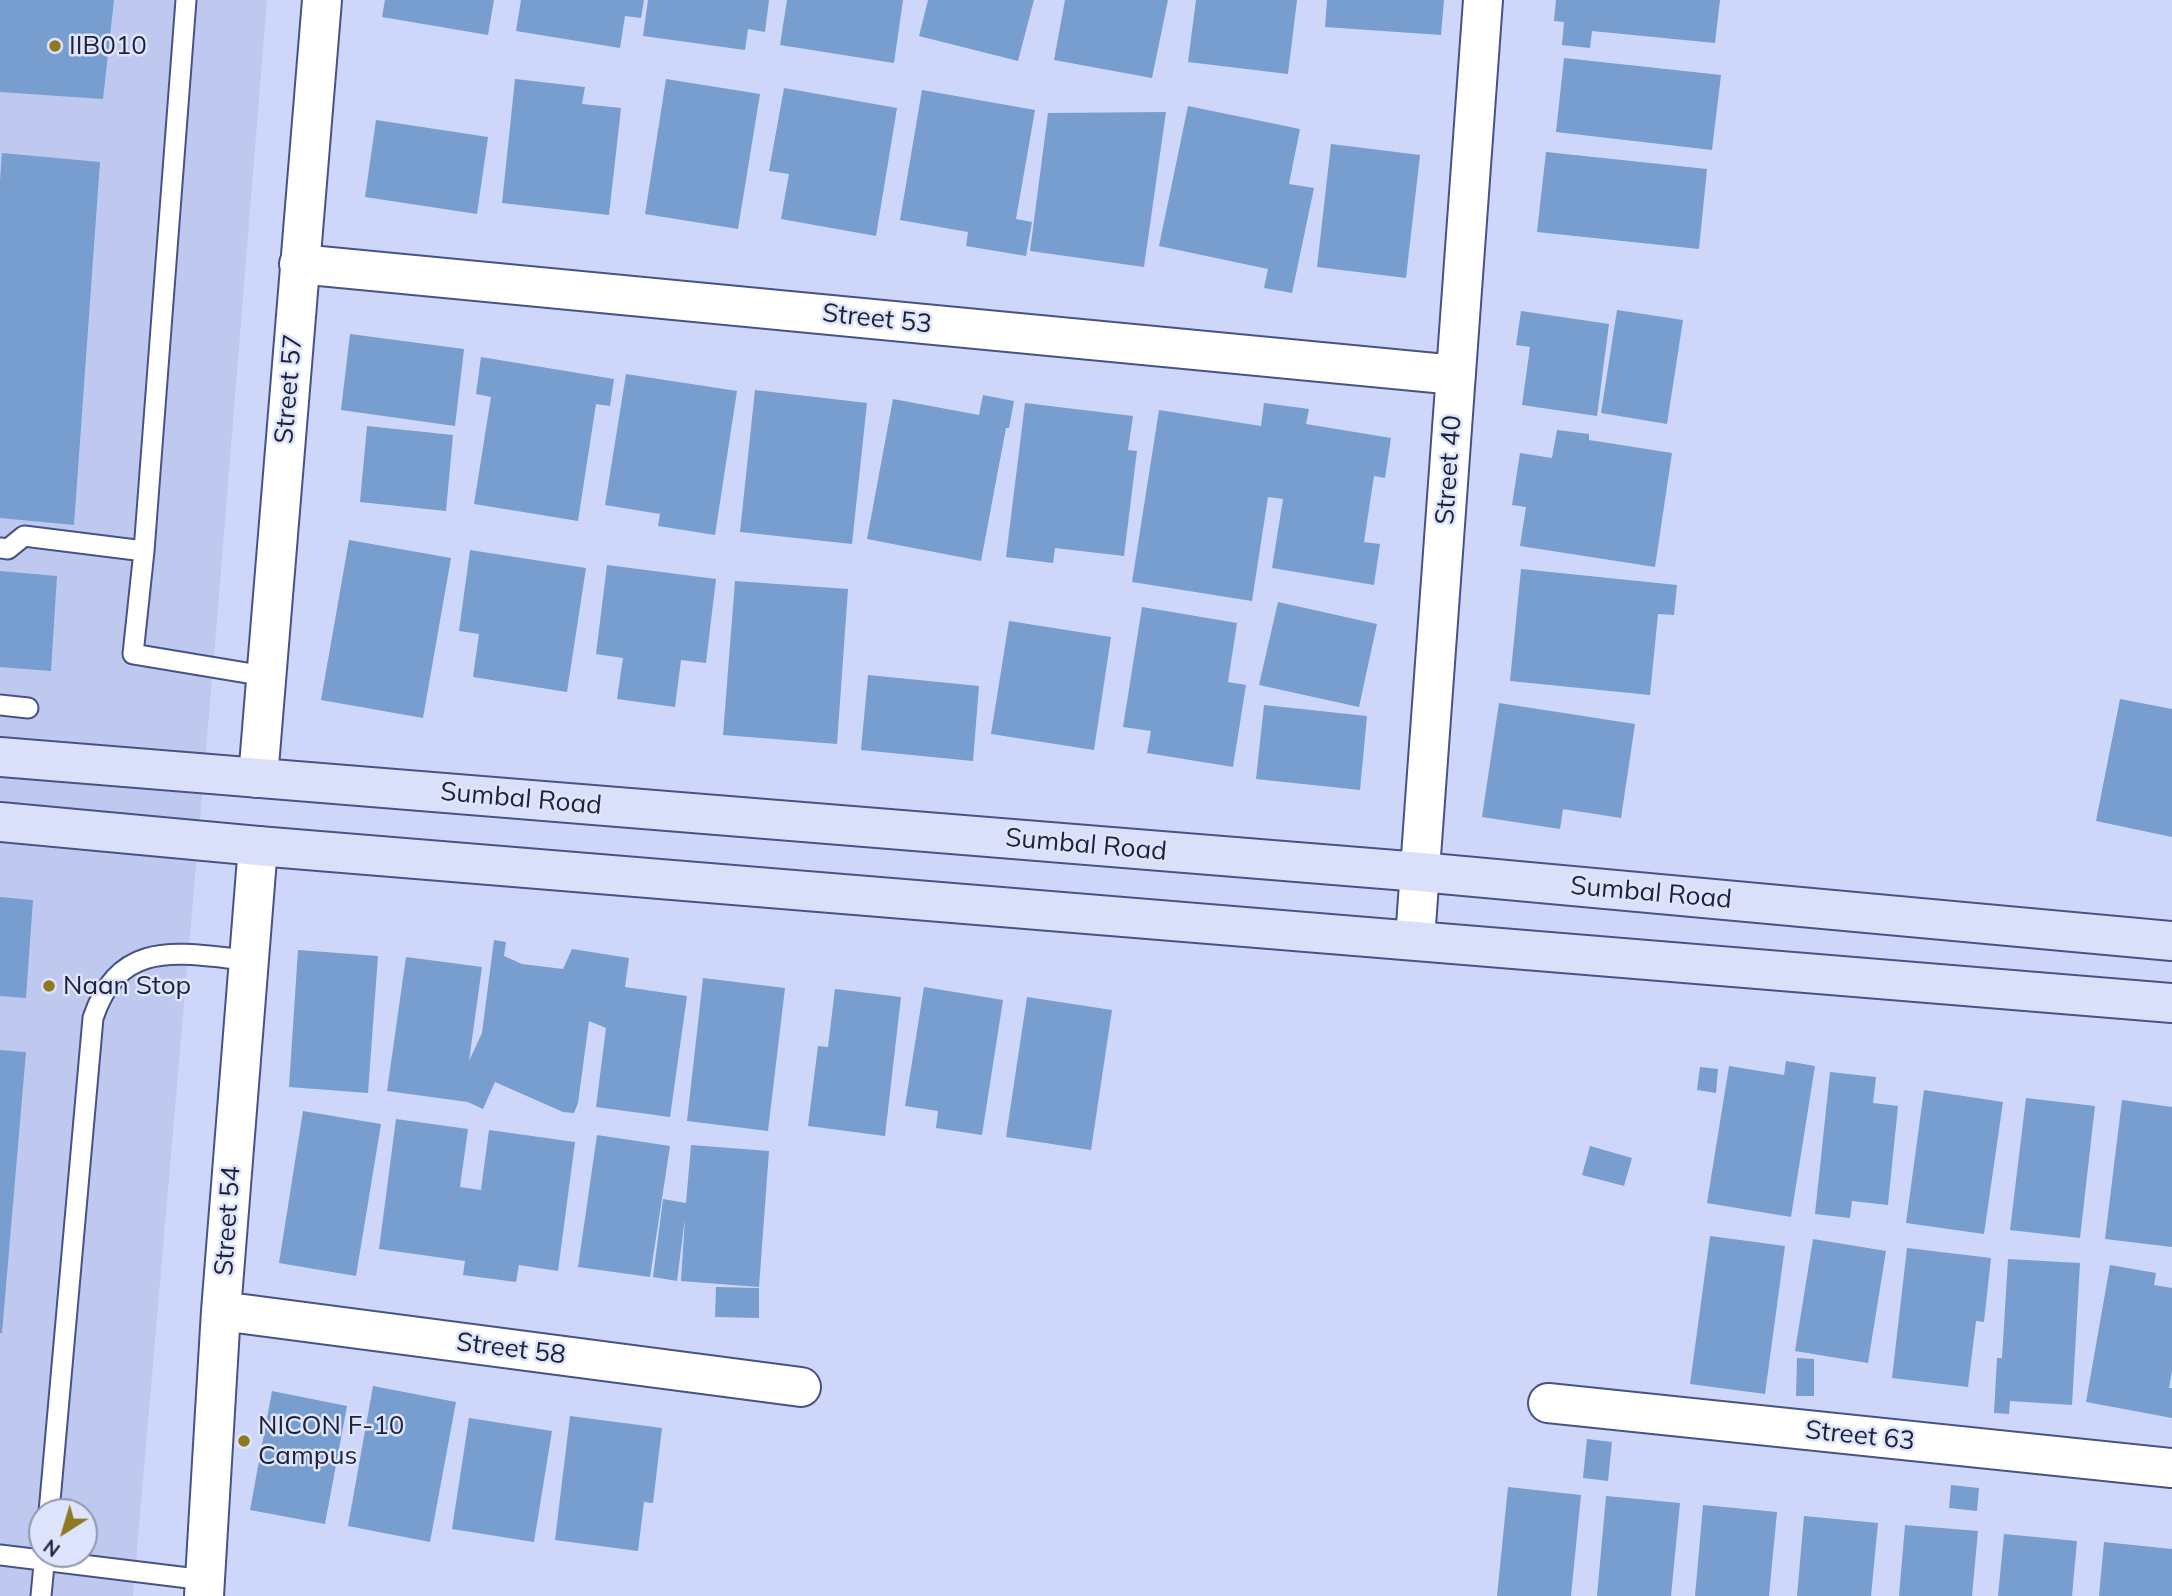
<!DOCTYPE html>
<style>
body{margin:0}
#map{position:relative;width:2172px;height:1596px;overflow:hidden;background:#ced7fa;font-family:Mulish,sans-serif}
canvas{display:block}
.north{position:absolute;left:28px;top:1498px;width:70px;height:70px;box-sizing:border-box;background:#dee4fc;border:2px solid #9196ad;border-radius:50%;rotate:217deg;font-size:19px;font-weight:700;line-height:28px;text-align:center;color:#1d2237}
.north::after{content:'';display:block;margin:auto;width:24px;height:32px;background:#8f781d;clip-path:polygon(50% 0,100% 100%,50% 72%,0 100%)}
</style>
<div id="map">
<canvas width="2172" height="1596"></canvas>
<div class="north">N</div>
</div>
<script>
const g = document.querySelector('canvas').getContext('2d');
g.lineJoin = 'round';
function paint(path, color) { g.fillStyle = color; g.fill(path, 'evenodd'); }
function stroke(path, color, width, dash) { g.strokeStyle = color; g.lineWidth = width; g.lineCap = dash ? 'butt' : 'round'; g.setLineDash(dash || []); g.stroke(path); }
function drawText(font, color, halo, rows, align = 'center') {
  g.font = font + ' Mulish,sans-serif'; g.lineWidth = 5; g.setLineDash([]); g.textBaseline = 'middle'; g.strokeStyle = halo; g.fillStyle = color; for (const [text, x, y, turn = 0] of rows) {
    g.save(); g.translate(x, y); g.rotate((+turn || 0) * Math.PI / 180); g.textAlign = isNaN(turn) ? turn : align; if (halo) g.strokeText(text, 0, 0); g.fillText(text, 0, 0); g.restore();
  }
}
const built = new Path2D(`
 M0 0H267L215 645 133 1596H0ZM42 1512H84V1554H42Z`);
const building = new Path2D(`
 M0 0H114L103 99 0 92Z
 M385 0H494L488 35 382 17Z
 M521 0H644L641 18 625 16 620 48 516 31Z
 M648 0H769L765 32 748 29 745 50 643 36Z
 M787 0H903L894 63 780 45Z
 M928 0H1034L1018 61 919 36Z
 M1065 0H1168L1152 78 1054 60Z
 M1196 0H1297L1288 74 1188 62Z
 M1327 0H1444L1441 35 1325 27Z
 M1556 0H1720L1715 43 1592 31 1590 48 1562 45 1564 22 1554 21Z
 M1564 58 1721 75 1712 150 1556 132Z
 M515 79 585 87 582 104 621 108 609 215 502 203Z
 M666 79 760 94 738 229 645 214Z
 M784 88 897 108 876 236 781 219 789 174 769 171Z
 M922 90 1035 110 1016 219 1032 222 1026 256 966 246 968 232 900 220Z
 M1188 106 1300 129 1289 184 1314 188 1292 293 1264 288 1268 269 1159 246Z
 M1166 112 1144 267 1030 251 1048 113Z
 M376 120 488 137 477 214 365 197Z
 M1331 144 1420 155 1406 278 1317 267Z
 M1546 152 1707 169 1699 249 1537 232Z
 M2 153 100 162 74 525 0 518V181Z
 M1617 310 1683 320 1667 424 1601 413Z
 M1521 311 1609 324 1597 416 1522 405 1530 347 1516 345Z
 M350 334 464 349 455 426 341 410Z
 M481 357 614 379 610 406 596 404 578 521 474 504 491 397 476 394Z
 M626 374 737 391 715 535 658 526 660 514 605 505Z
 M755 390 867 403 852 544 740 532Z
 M983 395 1014 401 1009 428H1006L981 561 867 539 893 399 979 415Z
 M1025 403 1133 416 1128 450 1137 451 1124 556 1055 548 1053 563 1006 557Z
 M1264 403 1309 409 1306 424 1391 438 1385 478 1374 476 1364 542 1380 544 1374 585 1272 568 1283 499 1268 497 1252 601 1132 582 1159 410 1261 426Z
 M367 426 453 435 446 511 360 502Z
 M1557 430 1589 434V440L1672 453 1655 567 1520 546 1526 507 1512 505 1520 453 1552 458Z
 M349 540 451 558 423 718 321 700Z
 M470 550 586 568 567 692 473 677 479 634 459 631Z
 M607 565 716 579 706 663 681 660 675 707 617 699 623 658 596 654Z
 M1521 569 1677 585 1674 615 1658 614 1650 695 1510 681Z
 M0 571 57 576 51 671 0 667Z
 M735 581 848 589 837 744 723 735Z
 M1278 602 1377 624 1359 707 1259 685Z
 M1142 607 1237 623 1228 682 1246 685 1233 767 1147 753 1151 731 1123 727Z
 M1009 621 1111 637 1094 750 991 734Z
 M868 675 979 686 973 761 861 750Z
 M2120 699 2172 709V837L2096 821Z
 M1499 703 1635 724 1621 818 1563 809 1560 829 1482 817Z
 M1264 705 1367 716 1360 790 1256 779Z
 M0 897 33 900 26 998 0 996Z
 M494 940 506 942 504 956 522 964 563 969 572 949 629 958 625 987 687 996 670 1117 596 1107 606 1028 589 1021 578 1103 574 1113 563 1112 495 1082 483 1109 468 1102 387 1091 406 957 482 967 469 1061 482 1033Z
 M298 950 378 956 368 1093 289 1087Z
 M703 978 785 988 768 1131 687 1121Z
 M924 987 1003 1000 982 1135 936 1128 938 1111 905 1106Z
 M835 989 901 997 885 1136 808 1126 818 1046 828 1047Z
 M1027 997 1112 1010 1091 1150 1006 1137Z
 M0 1050 26 1052 2 1333H0Z
 M1786 1061 1815 1066 1791 1217 1707 1203 1729 1066 1784 1075Z
 M1700 1067 1718 1069 1716 1093 1697 1090Z
 M1830 1072 1876 1077 1873 1103 1898 1106 1888 1205 1852 1201 1850 1218 1815 1214Z
 M1924 1090 2003 1102 1984 1234 1906 1223Z
 M2026 1098 2095 1106 2080 1238 2010 1230Z
 M2122 1100 2172 1107V1247L2105 1239Z
 M303 1111 381 1124 356 1276 279 1263Z
 M396 1119 468 1129 460 1187 481 1190 489 1130 575 1142 558 1271 519 1265 516 1282 463 1275 465 1261 379 1249Z
 M597 1135 670 1146 650 1277 578 1267Z
 M691 1145 769 1151 759 1287 681 1281 685 1218 677 1281 653 1277 663 1199 686 1203Z
 M1590 1146 1632 1158 1624 1186 1582 1175Z
 M1710 1236 1785 1246 1765 1394 1690 1384Z
 M1813 1239 1886 1251 1868 1363 1795 1351Z
 M1907 1248 1991 1258 1984 1322 1976 1321 1968 1387 1892 1378Z
 M2008 1259 2080 1263 2072 1405 2010 1401 2009 1414 1994 1413 1997 1358H2002Z
 M2110 1265 2156 1273 2154 1285 2172 1288V1371L2169 1388H2172V1418L2086 1402Z
 M716 1287 759 1288V1318L715 1317Z
 M1797 1358 1814 1359V1396H1796Z
 M373 1386 456 1402 430 1542 348 1526Z
 M272 1391 347 1406 325 1524 250 1510Z
 M570 1416 662 1428 653 1503 644 1502 638 1551 555 1540Z
 M469 1418 552 1431 534 1542 452 1529Z
 M1587 1439 1612 1442 1608 1481 1583 1478Z
 M1951 1485 1979 1488 1977 1511 1949 1508Z
 M1508 1487 1581 1495 1571 1596H1497Z
 M1606 1496 1680 1503 1671 1596H1597Z
 M1703 1505 1777 1512 1769 1596H1695Z
 M1804 1516 1878 1523 1871 1596H1797Z
 M1905 1525 1978 1531 1972 1596H1899Z
 M2004 1534 2077 1541 2072 1596H1998Z
 M2104 1542 2172 1549V1596H2099Z`);
const lane = new Path2D(`
 M186 0 144 551 133 654 265 676
 M0 548 8 549 24 536 144 551
 M0 705 28 708
 M49 1512 93 1018C120 937 180 954 248 960
 M0 1555 205 1580
 M41 1596 45 1554`);
const street = new Path2D(`
 M299 264 1456 375
 M258 778 322 0
 M1415 939 1483 0
 M221 1311 801 1387
 M1548 1403 2172 1468
 M204 1596 221 1311 258 846`);
const secondary = new Path2D(`
 M0 757 1420 872 2172 941
 M0 822 258 846 2172 1003`);
const markers = [
 [55,46,7,"#8f781d"],
 [49,986,7,"#8f781d"],
 [244,1441,7,"#8f781d"]
];
const poiNames = [
 ["IIB010",69,46],
 ["Naan Stop",63,986],
 ["NICON F-10",258,1426],
 ["Campus",258,1456]
];
const streetNames = [
 ["Street 53",877,319,6],
 ["Street 57",289,389,-85],
 ["Street 40",1449,470,-86],
 ["Sumbal Road",521,799,5],
 ["Sumbal Road",1086,845,5],
 ["Sumbal Road",1651,893,5],
 ["Street 54",228,1221,-86],
 ["Street 58",511,1349,7],
 ["Street 63",1860,1436,6]
];
paint(built, '#bfc9f0');
paint(building, '#779ece');
stroke(lane, '#485284', 23);
stroke(street, '#485284', 42);
stroke(secondary, '#485284', 42);
stroke(lane, '#fff', 19);
stroke(street, '#fff', 38);
stroke(secondary, '#dbe0fa', 38);
for (const [x, y, r, color] of markers) { const dot = new Path2D(); dot.arc(x, y, r, 0, 2 * Math.PI); g.fillStyle = color; g.fill(dot); stroke(dot, '#dee4fc', 2.5); }
drawText('26px', '#1d2237', '#dee4fc', poiNames, 'left');
drawText('26px', '#1d2237', '#dee4fc', streetNames);
</script>
